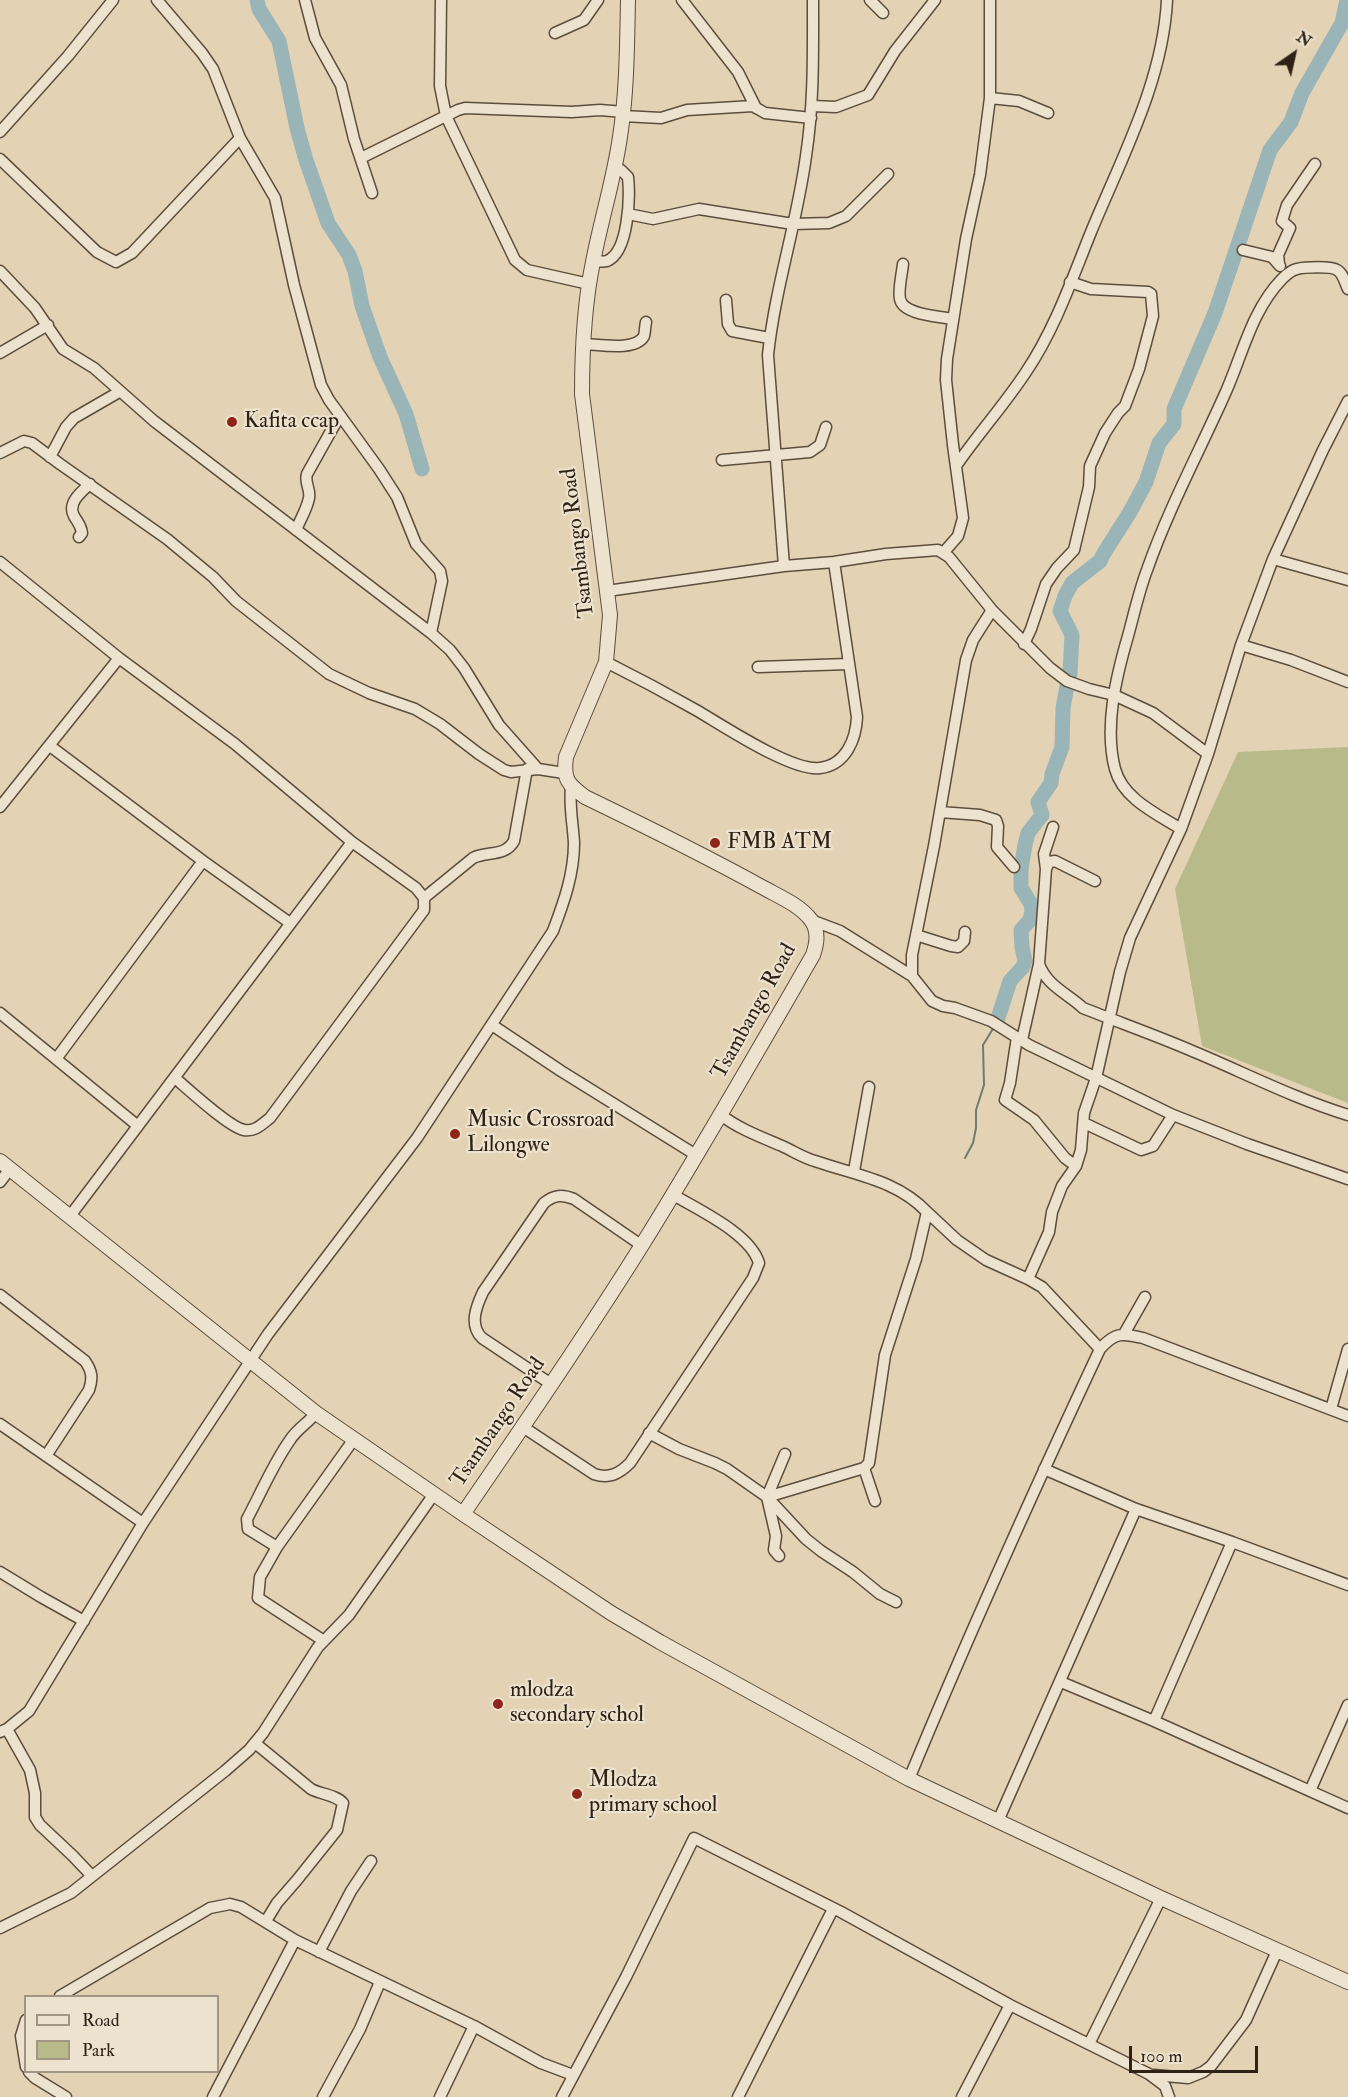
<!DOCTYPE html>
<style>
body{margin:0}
#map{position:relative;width:1348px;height:2097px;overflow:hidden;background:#e4d2b4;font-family:"IM FELL Double Pica",serif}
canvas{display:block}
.legend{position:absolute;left:24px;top:1995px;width:195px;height:78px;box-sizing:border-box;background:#ede2ce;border:2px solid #a19584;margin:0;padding:8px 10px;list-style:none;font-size:18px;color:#2f2115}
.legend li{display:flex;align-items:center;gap:12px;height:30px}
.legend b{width:30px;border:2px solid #a19584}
.north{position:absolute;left:1264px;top:24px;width:60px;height:60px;-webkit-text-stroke:4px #ede2ce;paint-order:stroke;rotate:34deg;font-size:16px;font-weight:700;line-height:24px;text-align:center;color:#2f2115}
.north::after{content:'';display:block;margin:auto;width:21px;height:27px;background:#2f2115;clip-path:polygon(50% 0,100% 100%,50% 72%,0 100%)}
.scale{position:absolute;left:1129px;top:2046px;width:129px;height:27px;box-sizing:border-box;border:3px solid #2f2115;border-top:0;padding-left:8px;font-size:18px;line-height:21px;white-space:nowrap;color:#2f2115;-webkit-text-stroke:4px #ede2ce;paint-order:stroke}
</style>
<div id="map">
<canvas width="1348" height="2097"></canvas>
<ul class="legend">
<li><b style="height:8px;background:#ede2ce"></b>Road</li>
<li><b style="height:16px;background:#b9ba89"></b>Park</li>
</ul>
<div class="north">N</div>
<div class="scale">100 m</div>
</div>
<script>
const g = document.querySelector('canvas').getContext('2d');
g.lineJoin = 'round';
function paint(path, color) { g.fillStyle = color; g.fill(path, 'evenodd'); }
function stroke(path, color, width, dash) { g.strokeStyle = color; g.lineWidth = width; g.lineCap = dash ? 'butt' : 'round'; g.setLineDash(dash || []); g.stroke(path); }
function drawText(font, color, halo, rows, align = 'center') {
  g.font = font + ' "IM FELL Double Pica",serif'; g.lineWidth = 4.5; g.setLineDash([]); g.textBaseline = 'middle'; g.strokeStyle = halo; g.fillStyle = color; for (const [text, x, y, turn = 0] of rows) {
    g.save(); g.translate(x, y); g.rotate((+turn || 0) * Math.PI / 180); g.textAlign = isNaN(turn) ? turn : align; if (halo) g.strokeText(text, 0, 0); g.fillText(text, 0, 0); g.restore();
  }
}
const green = new Path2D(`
 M1348 747V1103L1202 1046 1175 889 1238 752Z`);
const stream = new Path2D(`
 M965 1158 973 1143 976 1128V1110L984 1085 983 1045 994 1027`);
const river = new Path2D(`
 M257 0 259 9 279 41 297 128 306 160 328 223 349 255 355 271 362 306 380 357 406 414 422 469
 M1070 674 1072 635 1060 611 1065 596 1072 583 1100 561 1104 553 1130 512 1146 482 1159 443 1174 424V409L1215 313 1270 150 1291 122 1302 93 1342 23 1347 0
 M997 1021 1010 981 1023 967 1025 961 1022 947 1021 930 1030 920 1032 911 1031 904 1021 888V869L1025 845 1028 833 1042 815 1038 802 1051 783 1052 774 1062 747 1063 708 1067 686`);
const minor = new Path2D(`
 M157 0 202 53 213 69 240 138 275 198 294 285 321 385 329 400 379 469 397 497 416 544 440 571 442 581 431 633
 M305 0 315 38 341 85 354 139 372 193
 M441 0 440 86 446 116 515 260 527 270 589 284
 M682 0 738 72 756 108
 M870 0 883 13
 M555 33 584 20 598 0
 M990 98 1019 101 1048 113
 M812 106 836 107 868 95 895 51 935 0
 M623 116 661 118 687 110 753 106 765 113 811 118
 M0 132 68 56 113 0
 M361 158 458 110 465 108 572 112 600 110 624 112
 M0 159 97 252 116 262 132 253 240 138
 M628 214 653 219 699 209 793 224 829 223 846 216 888 174
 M1243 250 1272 257 1280 266
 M593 261C597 261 603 262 607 261 629 252 630 196 628 177L621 170 614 168
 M1279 263 1278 255 1290 228 1282 221 1287 205 1315 164
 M903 264C902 274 898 289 900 299 903 315 939 316 952 319
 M0 271 35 308 63 349 94 368 154 421 431 633 450 650 464 668 499 725 538 769
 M726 300 728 324 732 331 769 338
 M583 344C597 344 636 352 644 336 645 333 645 326 646 322
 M0 353 48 325
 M0 453 24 441 32 443 60 464 167 539 213 577 236 601 329 674 369 693 415 709 440 724 479 754 504 770 511 772 538 769 564 773
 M50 457 66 427 74 418 119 392
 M722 460 810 452 820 445 826 427
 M956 466C978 434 1005 404 1026 372 1055 329 1072 279 1091 232 1122 157 1163 81 1167 0
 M296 530C300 520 307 509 309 498 311 489 304 483 307 474L340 415
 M79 537 82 533C81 525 78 523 74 516 67 503 81 492 90 484
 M944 552 958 536 963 518 953 445 946 380 947 359 966 239 980 175 990 98V0
 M1273 559 1348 580
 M0 562 119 658 235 744 352 842 416 888 424 898V910L270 1118C262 1124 255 1132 244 1130 229 1127 189 1090 175 1078
 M784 566 768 355C775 288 797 223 806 156 814 104 813 52 813 0
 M607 591 784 566 834 562 886 554 938 550 949 557 992 610 1050 668 1067 681 1089 689 1114 695 1153 713 1208 754
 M1024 644 1031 629 1046 584 1057 568 1074 550 1089 487 1090 466 1105 433 1118 413 1125 406 1139 369 1153 316 1151 294 1148 292 1091 289 1070 282
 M1241 645 1291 660 1348 682
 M606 662C636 677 666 693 696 710 722 725 792 772 820 768 846 765 856 739 857 717L834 562
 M758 667 848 664
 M50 746 203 861 290 923
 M0 807 119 658
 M940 812 980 815 996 820 998 826 997 847 1014 867
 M1181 829C1157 814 1123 799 1115 769 1104 727 1116 677 1128 636 1134 614 1139 591 1147 570 1168 510 1198 454 1224 396 1242 357 1251 311 1282 279 1286 275 1291 270 1297 269 1304 267 1332 266 1337 270 1343 273 1345 283 1348 289
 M1046 869 1049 862 1055 861 1095 881
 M424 898 473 858C487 851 505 857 514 841L527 769
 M811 920 840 931 912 976 932 1001 943 1006 955 1008 991 1021 1029 1045 1173 1115 1247 1144 1348 1179
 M916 935 951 946 958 947 964 941 965 932
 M1039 964C1047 986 1067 993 1083 1008 1118 1022 1155 1035 1190 1050 1243 1072 1293 1098 1348 1115
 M912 976V955L934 846 966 660 973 640 992 610
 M0 1013 138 1126
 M492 1025 561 1071 696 1155
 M1017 1037 1010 1083 1005 1100 1034 1120 1065 1158 1076 1166
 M1022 1040 1039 964 1046 869 1044 854 1053 827
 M56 1059 203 861
 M721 1115C739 1129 761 1137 782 1146 793 1151 804 1158 815 1161 855 1175 897 1180 927 1212L916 1259 885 1355 869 1463 864 1468 767 1497
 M1084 1123 1141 1150 1153 1146 1173 1115
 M854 1171 869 1087
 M0 1182 10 1169
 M927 1212 957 1240 986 1260 1028 1279 1042 1287 1100 1349
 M70 1216 352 842
 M1028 1279 1049 1232 1052 1212 1062 1186 1076 1166 1081 1150 1084 1113 1096 1078 1120 972 1130 938 1181 829 1208 754 1241 645 1273 559 1323 450 1348 401
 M0 1295 85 1361C92 1371 93 1378 89 1390L46 1456
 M1124 1334 1145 1297
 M551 1384 482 1338C469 1325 476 1307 483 1292L544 1203C554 1195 562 1194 574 1199L641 1245
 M1331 1409 1348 1349
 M0 1424 143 1523
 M523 1427 594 1474C609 1479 619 1474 630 1463L753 1278 759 1263C750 1233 698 1210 672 1194
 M649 1433 679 1449 715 1463 727 1469 767 1497 806 1539 821 1551 853 1572 880 1594 896 1602
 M864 1468 875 1501
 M1044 1469 1136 1509 1232 1542 1348 1585
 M277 1547 248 1529 247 1519C261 1493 273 1464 290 1440 297 1429 308 1423 316 1413
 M779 1556 774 1550 776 1536 767 1497 785 1454
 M0 1572 41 1597 84 1621
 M324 1641 258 1598 260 1577 277 1547 354 1439
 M1061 1682 1154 1721 1348 1808
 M1154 1721 1232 1542
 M7 1729 30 1770 35 1793V1817L40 1825 73 1856 91 1875
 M0 1732 7 1729 29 1711 143 1523 268 1334 417 1138 553 931C564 902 574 874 574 843 573 824 569 806 571 787
 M255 1743 311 1789C320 1794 336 1795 343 1803L337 1830 297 1880 277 1903 266 1921
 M909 1779C969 1634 1033 1492 1100 1349 1115 1332 1122 1333 1143 1338L1348 1416
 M1310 1791 1348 1705
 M998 1821 1136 1509
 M0 1928 71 1893 225 1771 249 1750 263 1733 318 1647 349 1615 434 1494
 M319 1952 351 1891 371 1861
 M60 1996 210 1908 230 1904 241 1907 295 1940 474 2026 541 2063 573 2075
 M26 2020 21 2036 26 2067
 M1089 2044 1161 1898
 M29 2072 35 2078 66 2097
 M1154 2075 1188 2078 1203 2072 1211 2066 1246 2020 1277 1951
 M213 2097 295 1940
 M323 2097 360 2029 380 1982
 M440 2097 474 2026
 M562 2097 626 1977 694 1838 841 1912 1010 2005 1149 2074 1165 2086 1169 2097
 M738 2097 833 1909
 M962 2097 1010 2005`);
const tertiary = new Path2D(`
 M0 1161 316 1413 463 1514 611 1613 660 1642 909 1779 1161 1898 1348 1982
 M463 1514C524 1425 585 1336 642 1245 701 1150 757 1052 813 955 817 943 819 931 811 920 800 905 778 896 762 887 704 855 645 826 585 797 568 784 563 780 566 757L606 662 610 615 582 394C582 349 584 305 593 262 601 220 614 179 620 137 627 91 627 46 628 0`);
const markers = [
 [232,422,6,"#8f2418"],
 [715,843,6,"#8f2418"],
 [455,1134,6,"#8f2418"],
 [498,1704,6,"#8f2418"],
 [577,1794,6,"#8f2418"]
];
const poiNames = [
 ["Kafita ccap",244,422],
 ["FMB ATM",727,843],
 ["Music Crossroad",467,1121],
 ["Lilongwe",467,1146],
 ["mlodza",510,1691],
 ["secondary schol",510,1716],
 ["Mlodza",589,1781],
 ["primary school",589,1806]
];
const streetNames = [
 ["Tsambango Road",579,543,-97],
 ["Tsambango Road",755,1012,-61],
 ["Tsambango Road",499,1423,-56]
];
paint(green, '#b9ba89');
stroke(stream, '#6f7a76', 2);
stroke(river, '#99b5b7', 15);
stroke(minor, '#5c4d3d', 13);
stroke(tertiary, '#5c4d3d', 16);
stroke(minor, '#ede2ce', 10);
stroke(tertiary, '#ede2ce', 14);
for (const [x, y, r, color] of markers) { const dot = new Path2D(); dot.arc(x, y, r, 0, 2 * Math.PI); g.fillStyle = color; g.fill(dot); stroke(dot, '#ede2ce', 2); }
drawText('22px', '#2f2115', '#ede2ce', poiNames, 'left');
drawText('22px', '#2f2115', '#ede2ce', streetNames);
</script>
